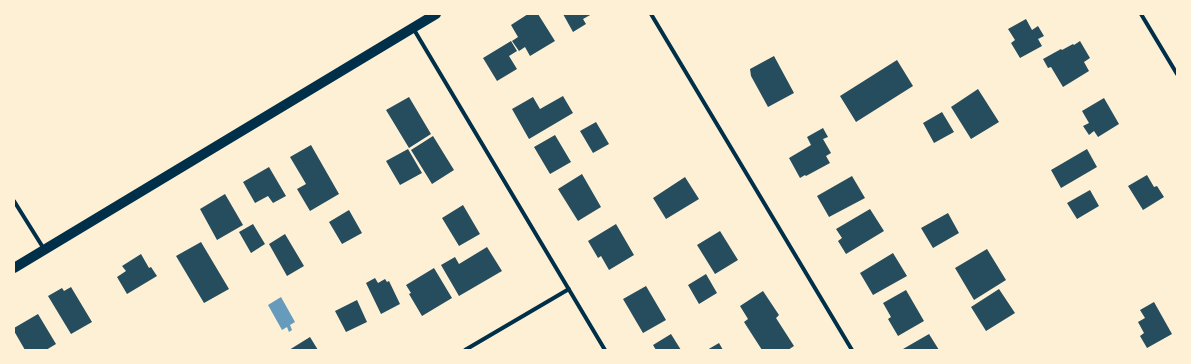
<!DOCTYPE html>
<style>
body{margin:0}
#map{position:relative;width:1191px;height:364px;overflow:hidden;background:#fdf0d5;font-family:"PT Sans",sans-serif}
canvas{display:block}
.frame{position:absolute;inset:0;border:15px solid #fdf0d5;pointer-events:none}
</style>
<div id="map">
<canvas width="1191" height="364"></canvas>
<div class="frame"></div>
</div>
<script>
const g = document.querySelector('canvas').getContext('2d');
g.lineJoin = 'round';
function paint(path, color) { g.fillStyle = color; g.fill(path, 'evenodd'); }
function stroke(path, color, width, dash) { g.strokeStyle = color; g.lineWidth = width; g.lineCap = dash ? 'butt' : 'round'; g.setLineDash(dash || []); g.stroke(path); }
const water = new Path2D(`
 M281 297 295 322 290 325 292 330 289 332 287 327 282 330 268 305Z`);
const building = new Path2D(`
 M528 14H538L555 41 530 56 525 47 519 51 512 41 518 37 511 25Z
 M563 14H592L583 19 586 24 573 32Z
 M1026 19 1032 30 1038 26 1044 36 1038 39 1042 46 1020 58 1011 43 1015 40 1008 29Z
 M511 41 517 51 509 56 517 69 497 81 483 58Z
 M1080 41 1090 58 1084 62 1089 71 1063 87 1051 67 1048 68 1043 59 1061 49 1062 50 1073 44 1074 45Z
 M774 56 794 93 768 107 751 76 750 69Z
 M897 60 913 86 856 122 840 96Z
 M978 89 999 122 971 139 951 107Z
 M563 96 573 113 529 139 512 109 533 97 540 109Z
 M409 97 431 134 409 148 386 110Z
 M1104 98 1119 124 1098 137 1094 131 1089 135 1083 126 1089 123 1082 111Z
 M942 112 954 132 934 143 923 123Z
 M596 122 609 144 593 153 580 131Z
 M823 128 828 137 823 139 831 153 826 156 830 163 806 176 805 175 800 178 789 158 811 145 807 137Z
 M555 135 571 162 550 174 534 147Z
 M433 136 454 170 432 184 411 150Z
 M311 145 339 194 310 211 297 189 306 184 290 157Z
 M408 149 422 173 400 185 386 161Z
 M1087 149 1097 167 1061 188 1051 170Z
 M269 167 286 196 273 203 268 196 255 203 243 182Z
 M582 174 601 207 578 221 558 189Z
 M1147 175 1154 187 1157 186 1164 197 1143 210 1128 186Z
 M852 176 865 198 829 217 817 196Z
 M685 177 699 199 666 219 653 198Z
 M1090 190 1099 206 1077 219 1067 203Z
 M225 194 243 225 217 240 200 209Z
 M463 205 480 234 459 246 442 218Z
 M870 209 884 231 846 254 838 241 842 238 836 229Z
 M349 210 362 233 342 244 329 222Z
 M948 213 959 233 933 248 921 228Z
 M253 224 265 244 251 253 239 232Z
 M616 224 634 255 609 270 601 256 598 258 588 241Z
 M720 231 738 260 715 274 697 245Z
 M285 234 304 266 287 276 269 244Z
 M201 242 229 289 204 303 176 256Z
 M487 247 502 271 459 296 441 265 455 257 459 264Z
 M987 249 1006 280 974 300 955 268Z
 M893 253 907 276 873 295 860 273Z
 M141 254 149 268 151 267 157 276 127 294 117 277 126 271 122 266Z
 M434 268 452 298 422 316 409 294 411 293 406 285Z
 M706 274 717 293 699 304 688 285Z
 M375 278 378 283 385 279 387 282 389 281 400 304 381 314 366 283Z
 M646 286 666 320 643 333 623 299Z
 M71 287 92 322 71 334 48 296 62 288 64 291Z
 M999 289 1015 313 986 331 971 307Z
 M906 290 924 321 898 336 888 319 891 317 883 303Z
 M763 291 779 315 776 318 794 346 788 350H762L744 322 748 319 740 306Z
 M357 300 367 322 346 332 335 311Z
 M1154 302 1172 334 1147 348 1140 336 1144 333 1138 322 1145 318 1140 310Z
 M38 314 56 344 46 350H25L14 331V328Z
 M671 334 681 350H656L653 345Z
 M929 334 939 350H904L903 349Z
 M310 337 318 350H289Z
 M719 343 723 350H707Z`);
const minor = new Path2D(`
 M651 14 852 350
 M1141 14 1177 74
 M413 28 605 350
 M14 201 44 249
 M465 350 569 289`);
const primary = new Path2D(`
 M14 268 436 14`);
paint(water, '#669bbc');
paint(building, '#264d5e');
stroke(minor, '#003049', 4);
stroke(primary, '#003049', 10);
</script>
